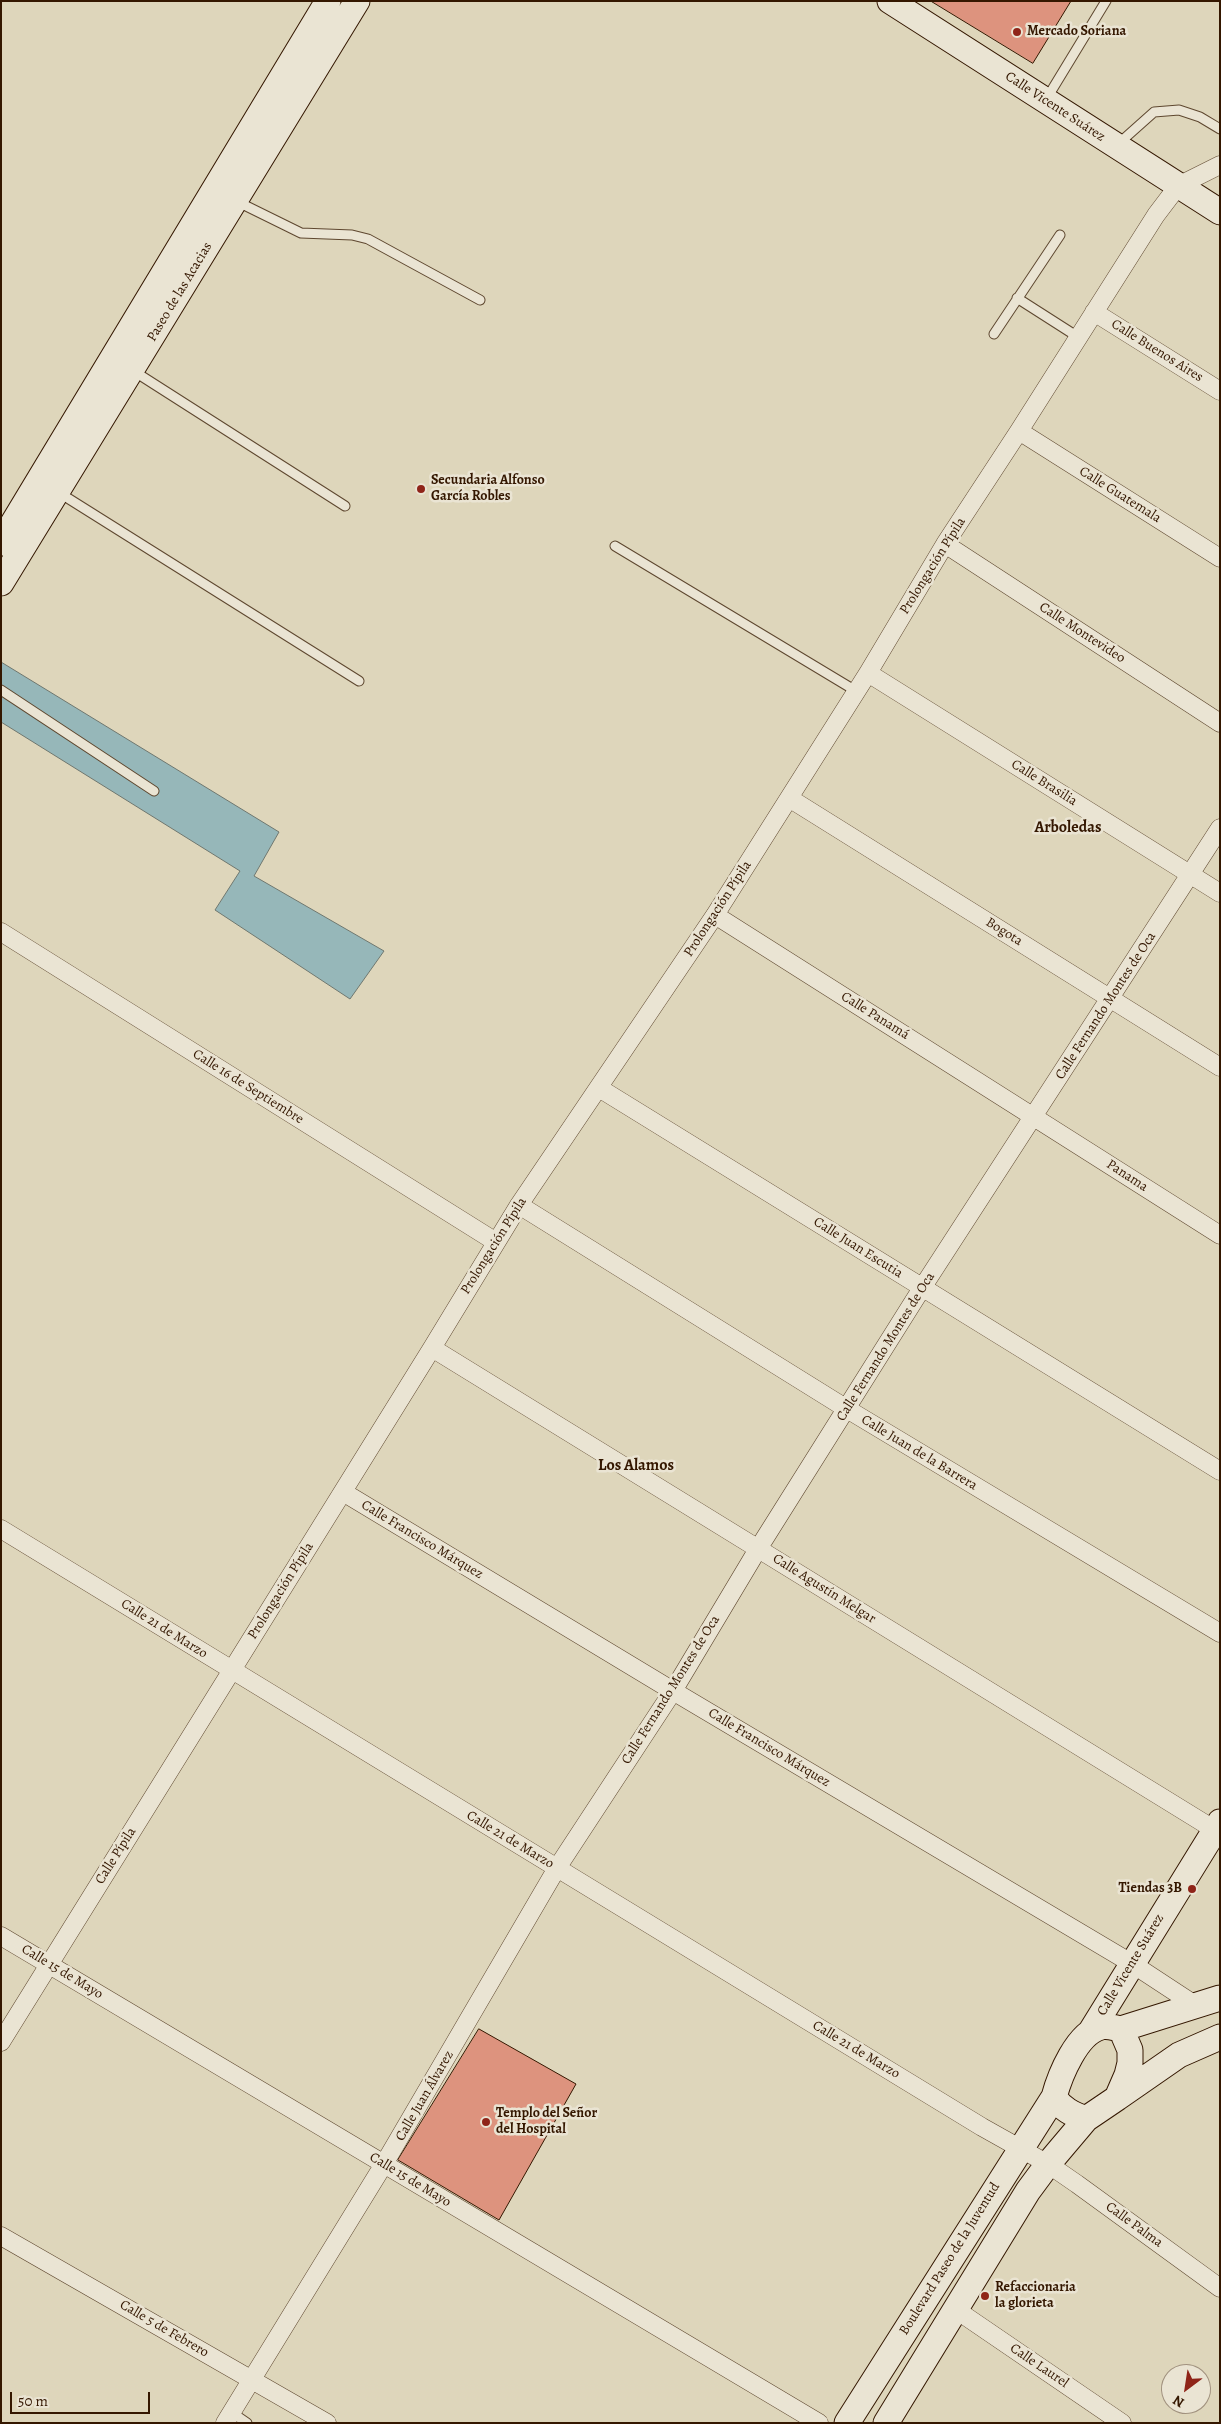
<!DOCTYPE html>
<meta charset="utf-8">
<style>
body{margin:0}
#map{position:relative;width:1221px;height:2424px;overflow:hidden;background:#ded6bb;font-family:Alegreya,serif}
canvas{display:block}
.frame{position:absolute;inset:0;border:2px solid #341700;pointer-events:none}
.north{position:absolute;left:1161px;top:2364px;width:50px;height:50px;box-sizing:border-box;background:#eae4d3;border:1px solid #a1927f;border-radius:50%;rotate:211deg;font-size:14px;font-weight:700;line-height:20px;text-align:center;color:#341700}
.north::after{content:'';display:block;margin:auto;width:18px;height:22px;background:#8f2418;clip-path:polygon(50% 0,100% 100%,50% 72%,0 100%)}
.scale{position:absolute;left:10px;top:2392px;width:140px;height:22px;box-sizing:border-box;border:2px solid #341700;border-top:0;padding-left:6px;font-size:15px;line-height:18px;white-space:nowrap;color:#341700;-webkit-text-stroke:4px #eae4d3;paint-order:stroke}
</style>
<div id="map">
<canvas width="1221" height="2424"></canvas>
<div class="frame"></div>
<div class="north">N</div>
<div class="scale">50 m</div>
</div>
<script>
const g = document.querySelector('canvas').getContext('2d');
g.lineJoin = 'round';
function paint(path, color) { g.fillStyle = color; g.fill(path, 'evenodd'); }
function stroke(path, color, width, dash) { g.strokeStyle = color; g.lineWidth = width; g.lineCap = dash ? 'butt' : 'round'; g.setLineDash(dash || []); g.stroke(path); }
function drawText(font, color, halo, rows, align = 'center') {
  g.font = font + ' Alegreya,serif'; g.lineWidth = 5; g.setLineDash([]); g.textBaseline = 'middle'; g.strokeStyle = halo; g.fillStyle = color; for (const [text, x, y, turn = 0] of rows) {
    g.save(); g.translate(x, y); g.rotate((+turn || 0) * Math.PI / 180); g.textAlign = isNaN(turn) ? turn : align; if (halo) g.strokeText(text, 0, 0); g.fillText(text, 0, 0); g.restore();
  }
}
const water = new Path2D(`
 M1 662 279 832 254 876 384 951 350 999 215 910 240 871 1 722Z`);
const building = new Path2D(`
 M931 1H1071L1033 63Z
 M479 2029 576 2084 499 2220 398 2160Z`);
const lane = new Path2D(`
 M1047 98 1106 1
 M1117 145 1154 112 1179 110 1200 117 1220 129
 M236 201 301 233 352 235 368 239 480 300
 M1017 298 1078 337
 M994 334 1060 235
 M132 370 345 506
 M58 492 359 681
 M615 546 856 691
 M1 690 154 791
 M231 2412 247 2423`);
const street = new Path2D(`
 M1094 312 1220 391
 M1019 431 1220 558
 M945 544 1220 723
 M868 673 1220 893
 M789 798 1220 1067
 M715 915 1220 1235
 M1 932 496 1242
 M599 1088 1220 1471
 M519 1205 847 1409 1220 1633
 M432 1348 1215 1830
 M343 1492 673 1691 1131 1963 1195 2005
 M1 1529 982 2127 1048 2164 1077 2184 1220 2288
 M1 1936 819 2423
 M1 2042 432 1348 519 1205 715 915 868 673 945 544 1019 431 1156 215 1178 186 1220 165
 M1 2236 327 2423
 M955 2309 1122 2423
 M225 2423 384 2164 557 1868 673 1691 758 1549 922 1288 1220 828`);
const secondary = new Path2D(`
 M890 1 1220 212
 M1 543 328 1
 M1 583 357 1
 M1121 2029 1220 1998
 M1091 2031 1220 1822
 M1117 2098 1179 2055 1220 2037
 M847 2423 1054 2097C1060 2075 1077 2033 1101 2027 1108 2025 1114 2028 1121 2029L1130 2050V2063L1127 2075 1117 2098 1086 2119C1072 2114 1062 2109 1054 2097
 M886 2423 1028 2191 1048 2164 1086 2119`);
const markers = [
 [1017,32,5,"#8f2418"],
 [421,489,5,"#8f2418"],
 [1192,1889,5,"#8f2418"],
 [486,2122,5,"#8f2418"],
 [985,2296,5,"#8f2418"]
];
const poiNames = [
 ["Mercado Soriana",1027,32],
 ["Secundaria Alfonso",431,481],
 ["García Robles",431,497],
 ["Tiendas 3B",1182,1889,"right"],
 ["Templo del Señor",496,2114],
 ["del Hospital",496,2130],
 ["Refaccionaria",995,2288],
 ["la glorieta",995,2304]
];
const streetNames = [
 ["Calle Vicente Suárez",1055,107,33],
 ["Paseo de las Acacias",180,292,-59],
 ["Calle Buenos Aires",1157,351,32],
 ["Calle Guatemala",1120,495,32],
 ["Prolongación Pípila",933,566,-58],
 ["Calle Montevideo",1082,633,33],
 ["Calle Brasilia",1044,783,32],
 ["Prolongación Pípila",718,909,-57],
 ["Bogota",1004,932,32],
 ["Calle Fernando Montes de Oca",1106,1006,-57],
 ["Calle Panamá",875,1016,32],
 ["Calle 16 de Septiembre",248,1087,32],
 ["Panama",1127,1176,33],
 ["Prolongación Pípila",494,1246,-58],
 ["Calle Juan Escutia",858,1248,32],
 ["Calle Fernando Montes de Oca",886,1347,-58],
 ["Calle Juan de la Barrera",919,1453,31],
 ["Calle Francisco Márquez",422,1540,31],
 ["Calle Agustín Melgar",824,1589,32],
 ["Prolongación Pípila",281,1591,-58],
 ["Calle 21 de Marzo",164,1629,32],
 ["Calle Fernando Montes de Oca",671,1690,-58],
 ["Calle Francisco Márquez",769,1748,31],
 ["Calle 21 de Marzo",510,1840,31],
 ["Calle Pípila",116,1856,-58],
 ["Calle Vicente Suárez",1131,1965,-59],
 ["Calle 15 de Mayo",62,1972,31],
 ["Calle 21 de Marzo",856,2050,31],
 ["Calle Juan Álvarez",425,2096,-60],
 ["Calle 15 de Mayo",410,2180,31],
 ["Calle Palma",1134,2225,36],
 ["Boulevard Paseo de la Juventud",950,2259,-58],
 ["Calle 5 de Febrero",164,2329,30],
 ["Calle Laurel",1039,2366,34]
];
const quarterNames = [
 ["Arboledas",1068,828],
 ["Los Alamos",636,1466]
];
paint(water, '#96b7b9');
stroke(water, '#6f776f', 1);
paint(building, '#dd937e');
stroke(building, '#341700', 1);
stroke(lane, '#5e472f', 11);
stroke(street, '#5e472f', 19);
stroke(secondary, '#341700', 27);
stroke(lane, '#eae4d3', 9);
stroke(street, '#eae4d3', 18);
stroke(secondary, '#eae4d3', 25);
for (const [x, y, r, color] of markers) { const dot = new Path2D(); dot.arc(x, y, r, 0, 2 * Math.PI); g.fillStyle = color; g.fill(dot); stroke(dot, '#eae4d3', 2); }
drawText('bold 14px', '#341700', '#eae4d3', poiNames, 'left');
drawText('14px', '#341700', '#eae4d3', streetNames);
drawText('bold 16px', '#341700', '#eae4d3', quarterNames);
</script>
